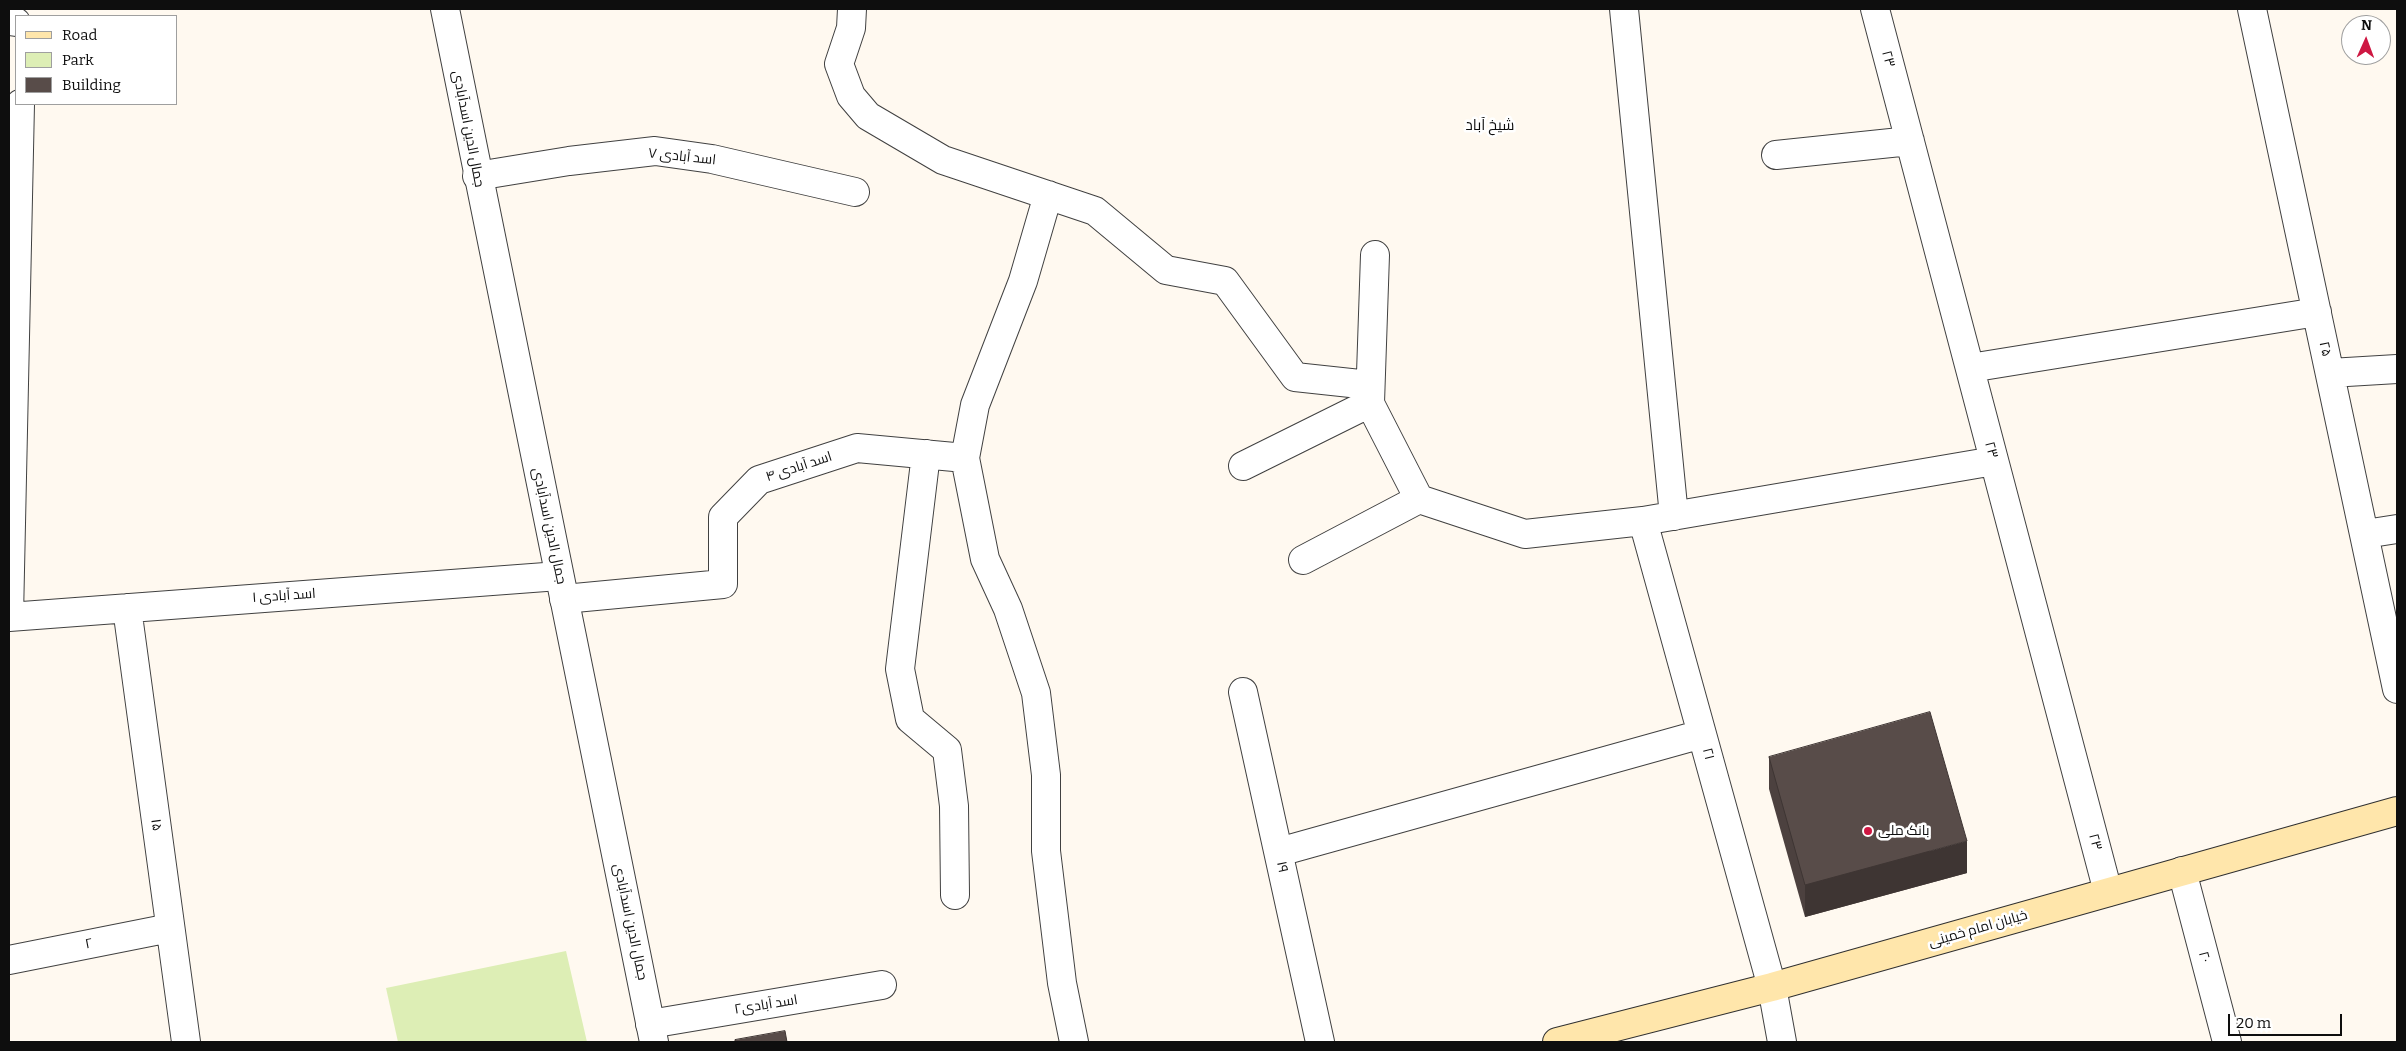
<!DOCTYPE html>
<meta charset="utf-8">
<style>
body{margin:0}
#map{position:relative;width:2406px;height:1051px;overflow:hidden;background:#fff9f0;font-family:Bitter,serif}
canvas{display:block}
.frame{position:absolute;inset:0;border:10px solid #0e0e0e;pointer-events:none}
.legend{position:absolute;left:15px;top:15px;width:162px;height:90px;box-sizing:border-box;background:#fff;border:1px solid #9f9f9f;margin:0;padding:6px 9px;list-style:none;font-size:15px;color:#0e0e0e}
.legend li{display:flex;align-items:center;gap:10px;height:25px}
.legend b{width:25px;border:1px solid #9f9f9f}
.north{position:absolute;left:2341px;top:15px;width:50px;height:50px;box-sizing:border-box;background:#fff;border:1px solid #9f9f9f;border-radius:50%;rotate:2deg;font-size:14px;font-weight:700;line-height:20px;text-align:center;color:#0e0e0e}
.north::after{content:'';display:block;margin:auto;width:18px;height:22px;background:#ce1742;clip-path:polygon(50% 0,100% 100%,50% 72%,0 100%)}
.scale{position:absolute;left:2228px;top:1014px;width:114px;height:22px;box-sizing:border-box;border:2px solid #0e0e0e;border-top:0;padding-left:6px;font-size:15px;line-height:18px;white-space:nowrap;color:#0e0e0e;-webkit-text-stroke:4px #fff;paint-order:stroke}
</style>
<div id="map">
<canvas width="2406" height="1051"></canvas>
<div class="frame"></div>
<ul class="legend">
<li><b style="height:6px;background:#ffe6ab"></b>Road</li>
<li><b style="height:14px;background:#ddeeb5"></b>Park</li>
<li><b style="height:14px;background:#584c49"></b>Building</li>
</ul>
<div class="north">N</div>
<div class="scale">20 m</div>
</div>
<script>
const g = document.querySelector('canvas').getContext('2d');
g.lineJoin = 'round';
function paint(path, color) { g.fillStyle = color; g.fill(path, 'evenodd'); }
function stroke(path, color, width, dash) { g.strokeStyle = color; g.lineWidth = width; g.lineCap = dash ? 'butt' : 'round'; g.setLineDash(dash || []); g.stroke(path); }
function drawText(font, color, halo, rows, align = 'center') {
  g.font = font + ' Bitter,Cairo,serif'; g.lineWidth = 5; g.setLineDash([]); g.textBaseline = 'middle'; g.strokeStyle = halo; g.fillStyle = color; for (const [text, x, y, turn = 0] of rows) {
    g.save(); g.translate(x, y); g.rotate((+turn || 0) * Math.PI / 180); g.textAlign = isNaN(turn) ? turn : align; if (halo) g.strokeText(text, 0, 0); g.fillText(text, 0, 0); g.restore();
  }
}
const green = new Path2D(`
 M566 951 587 1042H398L386 988Z`);
const minor = new Path2D(`
 M852 9 851 28 839 64 851 96 868 116 943 160 1095 211 1166 270 1225 281 1295 377 1360 384 1419 499 1525 534 1643 521 1994 461
 M1624 9 1674 516
 M1875 9 2108 892
 M2252 9 2397 689
 M9 21 16 22
 M1776 155 1910 141
 M477 176 569 161 655 151 712 159 855 192
 M1048 195 1023 281 975 405 965 458 985 559 1008 609 1036 693 1046 775V851L1062 983 1074 1042
 M1970 368 2317 312
 M2330 373 2397 369
 M926 454 900 669 910 719 947 750 954 806 955 895
 M1243 466 1370 403 1375 255
 M1643 521 1772 987
 M2365 534 2397 529
 M1303 560 1419 499
 M564 599 723 584V517L759 480 857 448 965 458
 M127 608 186 1042
 M9 617 559 576
 M9 617 20 104
 M1243 692 1320 1042
 M1279 852 1702 734
 M2182 871 2227 1042
 M9 960 170 928
 M650 1024 882 985`);
const tertiary = new Path2D(`
 M445 9 654 1042
 M1772 987 1782 1042`);
const secondary = new Path2D(`
 M1557 1042 1772 987 2397 811`);
const wall = new Path2D(`
 M1769 757 1967 873 1805 917 1769 789Z`);
const shadedWall = new Path2D(`
 M1967 841V873L1805 917V885Z`);
const building = new Path2D(`
 M1930 712 1967 841 1805 885 1769 757Z
 M785 1031 787 1042H735V1040Z`);
const markers = [
 [1868,831,5,"#ce1742"]
];
const streetNames = [
 ["۲۳",1888,59,75],
 ["جمال الدین اسدآبادی",468,129,79],
 ["اسد آبادی ۷",682,157,6],
 ["۲۵",2325,349,78],
 ["۲۳",1991,450,75],
 ["اسد آبادی ۴",799,467,-18],
 ["جمال الدین اسدآبادی",549,526,78],
 ["اسد آبادی ۱",284,596,-4],
 ["۲۱",1708,754,75],
 ["۱۵",156,825,82],
 ["۲۳",2095,842,75],
 ["۱۹",1282,867,78],
 ["جمال الدین اسدآبادی",630,922,78],
 ["خیابان امام خمینی",1978,929,-16],
 ["۲",89,944,-11],
 ["۲۰",2204,957,75],
 ["اسد آبادی۲",766,1005,-9]
];
const poiNames = [
 ["بانک ملی",1878,831]
];
const neighbourhoodNames = [
 ["شیخ آباد",1490,126]
];
paint(green, '#ddeeb5');
stroke(minor, '#414141', 30);
stroke(tertiary, '#414141', 30);
stroke(secondary, '#303030', 30);
stroke(minor, '#fff', 28);
stroke(tertiary, '#fff', 28);
stroke(secondary, '#ffe6ab', 28);
paint(wall, '#4c413f');
paint(shadedWall, '#3e3533');
paint(building, '#584c49');
stroke(building, '#3e3533', 1);
for (const [x, y, r, color] of markers) { const dot = new Path2D(); dot.arc(x, y, r, 0, 2 * Math.PI); g.fillStyle = color; g.fill(dot); stroke(dot, '#fff', 2); }
drawText('14px', '#0e0e0e', '#fff', streetNames);
drawText('14px', '#0e0e0e', '#fff', poiNames, 'left');
drawText('15px', '#0e0e0e', '#fff', neighbourhoodNames);
</script>
